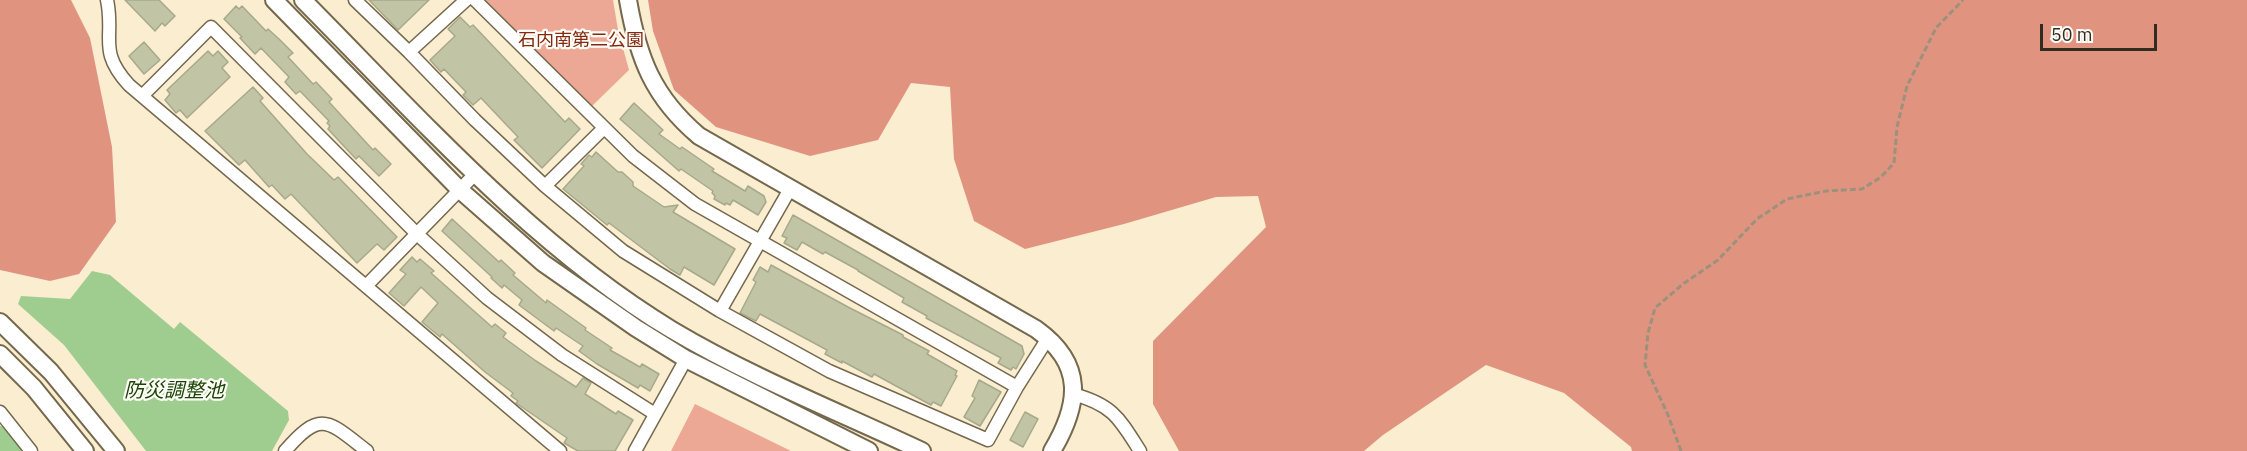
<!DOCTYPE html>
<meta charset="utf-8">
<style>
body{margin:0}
#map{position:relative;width:2247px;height:451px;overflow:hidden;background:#fbedcf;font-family:"IBM Plex Sans",sans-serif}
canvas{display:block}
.scale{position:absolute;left:2040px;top:24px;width:117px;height:27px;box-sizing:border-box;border:3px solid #312c20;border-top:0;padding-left:8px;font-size:18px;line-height:21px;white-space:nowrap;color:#312c20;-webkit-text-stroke:4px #fefcf6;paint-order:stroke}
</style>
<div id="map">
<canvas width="2247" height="451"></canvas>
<div class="scale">50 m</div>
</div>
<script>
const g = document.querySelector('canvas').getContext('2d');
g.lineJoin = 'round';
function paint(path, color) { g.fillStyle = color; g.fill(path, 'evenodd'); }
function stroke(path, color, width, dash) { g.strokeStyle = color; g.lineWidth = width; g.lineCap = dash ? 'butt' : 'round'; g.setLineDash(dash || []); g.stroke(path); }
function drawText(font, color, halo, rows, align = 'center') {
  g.font = font + ' "IBM Plex Sans","Noto Sans JP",sans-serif'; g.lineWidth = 4.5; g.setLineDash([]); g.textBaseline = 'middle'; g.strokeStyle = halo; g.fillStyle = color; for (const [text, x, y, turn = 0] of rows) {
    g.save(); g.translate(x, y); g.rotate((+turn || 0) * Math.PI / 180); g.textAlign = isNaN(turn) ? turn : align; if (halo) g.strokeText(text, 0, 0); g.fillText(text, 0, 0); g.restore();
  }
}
const green = new Path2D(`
 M485 0H613L618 30 629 70 591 107Z
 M695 404 791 451H671Z`);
const forest = new Path2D(`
 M0 0H71L90 38 112 147 116 222 79 274 50 281 0 270Z
 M648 0H2247V451H1632L1631 447 1564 393 1486 365 1383 435 1364 451H1179L1153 404V341L1266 227 1258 196 1216 197 1124 224 1025 249 974 221 954 159 950 87 911 83 878 140 810 156 716 127 674 90 653 31Z`);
const water = new Path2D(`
 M92 271 110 275 174 329 180 322 288 411 289 420 272 451H146L64 345 18 304 21 296 70 299Z`);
const river = new Path2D(`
 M0 440 8 451`);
const building = new Path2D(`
 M125 0H159L175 16 165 26 162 23 155 31Z
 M369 0H429L398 30Z
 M236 6 239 9 242 6 266 31 268 29 279 39 293 53 288 57 313 84 316 82 332 99 329 102 373 150 375 148 391 164 379 176 359 156 356 159 340 142 328 129 330 126 327 123 329 121 300 91 296 94 285 82 289 77 261 48 255 54 240 38 242 37 224 19Z
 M460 17 470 27 473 25 565 122 569 118 580 129 542 168 514 140 518 137 481 98 473 105 463 95 466 92 444 69 441 72 430 60 455 36 448 29Z
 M144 42 160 60 144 74 129 56Z
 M208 51 213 56 218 51 228 62 222 68 230 77 187 118 180 110 176 113 165 100 170 94 167 90Z
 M253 87 263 98 260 101 307 154 334 180 338 177 397 237 384 250 377 244 357 263 291 194 285 199 272 185 269 187 245 160 239 165 205 131Z
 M634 103 663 130 659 134 680 149 682 147 714 169 712 171 745 191 748 186 764 196 766 202 758 215 733 200 730 205 726 203 725 205 714 199 715 196 712 193 713 191 681 169 679 171 620 119Z
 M596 152 618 172H622L633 182V186L664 207 678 205 673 212 735 249 714 285 684 267 680 275 670 269 609 223 607 225 563 189 584 166 581 164 589 155 592 157Z
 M793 215 1022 346 1024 354 1016 369 1013 367 1011 370 998 363 1001 358 926 318 927 316 902 302 904 298 858 271V270L825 252 823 254 802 242 797 250 784 243 787 238 782 236Z
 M452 219 499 262 501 260 515 273 513 275 546 303 547 300 586 328 585 330 612 348 610 350 640 367 642 364 659 374 650 391 640 385 638 388 597 364 579 351 583 346 556 328 554 331 519 305 522 300 504 285 502 288 491 278 492 277 442 231Z
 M412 257 417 262 420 259 434 271 431 273 492 327 495 324 506 333 503 337 536 361 576 387 583 378 591 383 585 394 616 414 618 411 633 420 615 451H578L564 443 567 438 516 403 518 401 511 396 513 393 485 372 442 334 440 337 422 322 438 303 421 287 404 306 389 293 406 274 400 270Z
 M771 265 848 307 903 335V337L929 351 927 354 957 371 955 375 957 376 941 406 933 402 931 405 874 374 872 377 842 361V363L825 354 827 350 760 314 756 321 740 313 756 282 753 280 760 267 768 272Z
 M979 380 1001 392 980 426 964 417 975 398 972 396Z
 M1025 412 1038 419 1023 447 1010 440Z`);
const path = new Path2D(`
 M1681 451 1668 415 1645 365 1648 333 1655 308 1683 284 1718 260 1757 219 1787 199 1826 191 1862 189 1881 177 1894 163 1897 127 1907 86 1936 28 1963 0`);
const street = new Path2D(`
 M107 0C115 38 97 50 129 85L560 451
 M355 0 409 52 475 120 545 186 623 251 720 311 829 371 988 440 1017 387 1048 338
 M475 0 633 156 695 204 1017 387
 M409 52 466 0
 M142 96 211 27 417 234 487 298 562 355 655 414
 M545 186 604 128
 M366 286 476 173
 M720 311 790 189
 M1073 394C1113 405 1119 418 1140 451
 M0 412 31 451
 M285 451C321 409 328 421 367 451
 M635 451 686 359`);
const secondary = new Path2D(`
 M274 0 460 190 543 263 636 328 686 359 869 451
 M303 0C416 114 534 247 672 330 751 377 839 412 922 451
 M628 0C638 58 653 97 699 136L1036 329C1085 364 1080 404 1052 451
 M0 322 51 372 116 451
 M0 354 34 388 85 451`);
const parkNames = [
 ["石内南第二公園",581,41]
];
const waterNames = [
 ["防災調整池",174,391]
];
paint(green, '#eca895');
paint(forest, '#e09480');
paint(water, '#9fcd90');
stroke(river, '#9fcd90', 28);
paint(building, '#c1c4a5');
stroke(building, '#a6a98b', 1.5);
stroke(street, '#74684d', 15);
stroke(secondary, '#74684d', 20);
stroke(path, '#9b917c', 3, [6, 3]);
stroke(street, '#fff', 12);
stroke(secondary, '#fff', 16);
drawText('18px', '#822910', '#fefcf6', parkNames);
drawText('italic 20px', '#1a4505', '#fefcf6', waterNames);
</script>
